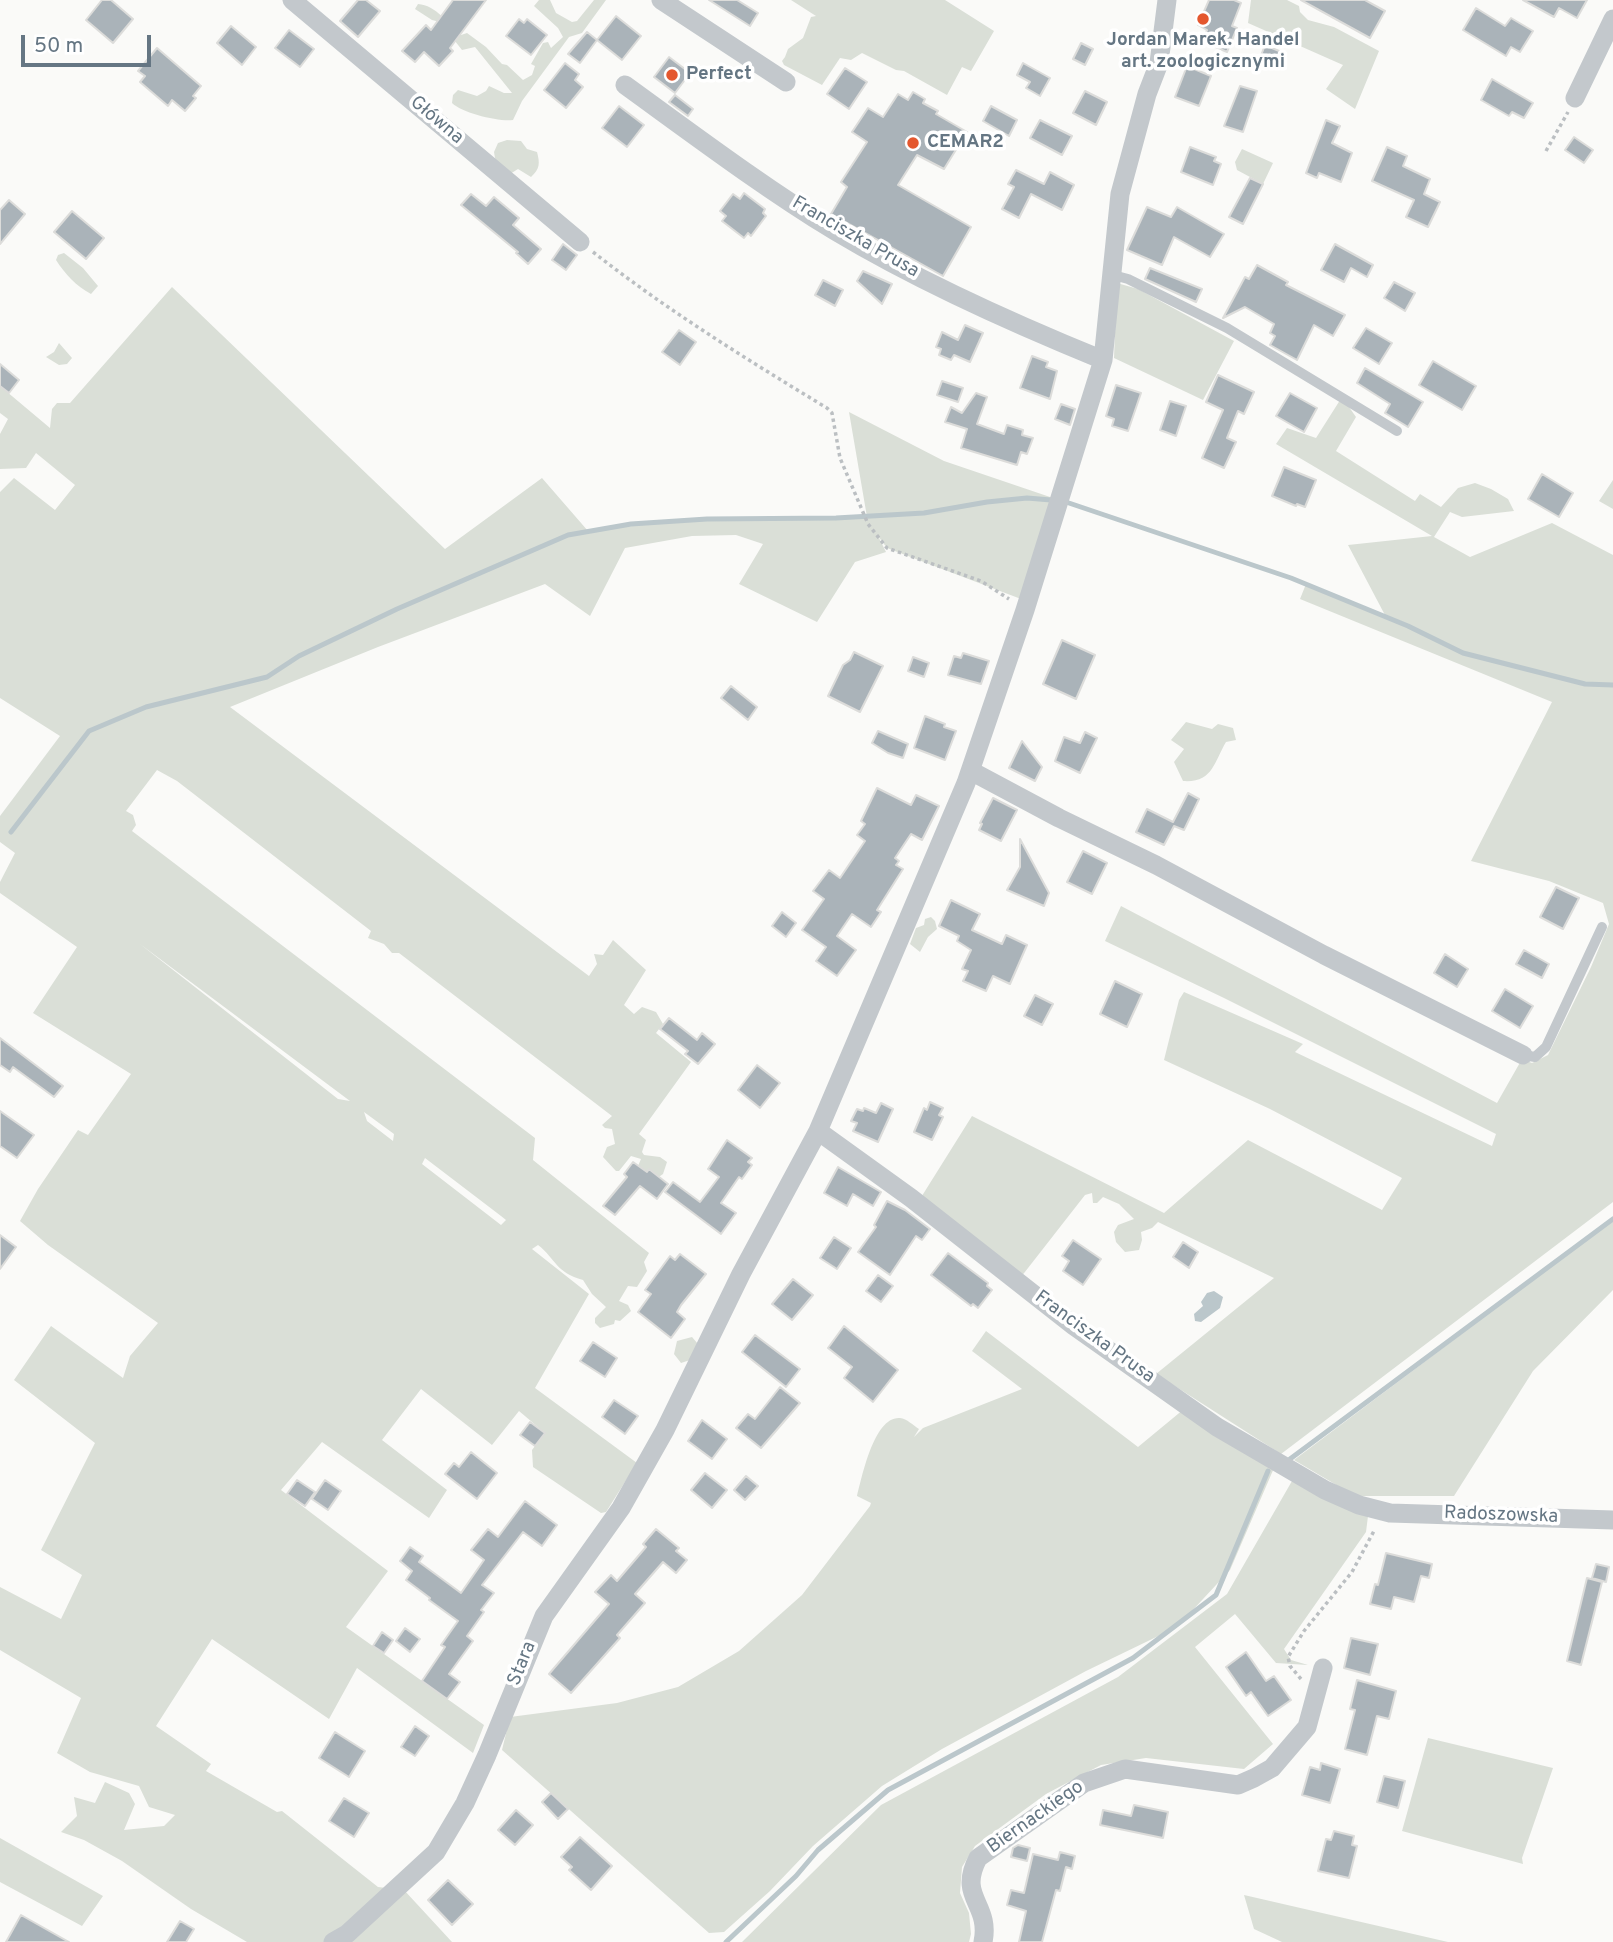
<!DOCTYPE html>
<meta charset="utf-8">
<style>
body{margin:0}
#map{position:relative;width:1613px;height:1942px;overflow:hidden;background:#fafaf8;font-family:Overpass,sans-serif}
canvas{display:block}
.scale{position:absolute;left:21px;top:35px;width:130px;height:32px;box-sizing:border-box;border:4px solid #657683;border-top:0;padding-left:9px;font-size:21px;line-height:24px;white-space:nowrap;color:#657683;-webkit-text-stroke:5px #fff;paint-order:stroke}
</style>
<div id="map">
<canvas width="1613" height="1942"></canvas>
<div class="scale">50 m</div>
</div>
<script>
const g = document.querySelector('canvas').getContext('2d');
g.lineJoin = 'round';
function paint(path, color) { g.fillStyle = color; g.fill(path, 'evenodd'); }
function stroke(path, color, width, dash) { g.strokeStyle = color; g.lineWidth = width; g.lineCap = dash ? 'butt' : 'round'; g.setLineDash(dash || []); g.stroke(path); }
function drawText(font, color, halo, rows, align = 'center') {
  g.font = font + ' Overpass,sans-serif'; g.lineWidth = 7; g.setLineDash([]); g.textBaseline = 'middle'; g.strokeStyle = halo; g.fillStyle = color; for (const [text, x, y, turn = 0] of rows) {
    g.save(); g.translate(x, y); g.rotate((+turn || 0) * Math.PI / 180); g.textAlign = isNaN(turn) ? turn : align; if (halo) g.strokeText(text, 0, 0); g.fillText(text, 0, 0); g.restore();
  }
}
const green = new Path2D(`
 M539 0H550L556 13 572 22 577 21 594 0H606L582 33 569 37 522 101 513 120C499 122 462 113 452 103L453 95 458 90 477 96 486 91 489 86 504 93H512L475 47 462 50 440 22 432 20 415 9 418 4C436 5 448 24 461 35L467 33 486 47 502 64 507 65 523 80 532 75 535 66 531 64 543 43 548 42 551 48 563 37 558 28 534 6Z
 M791 0H945L994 31 971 71 962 67 947 95 904 71 896 70 862 53 851 60 840 58 822 85 784 65 782 61 785 57 788 49 803 38 811 17 816 16Z
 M1251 0H1287L1299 6 1300 12 1308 20 1334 27 1379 51 1355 109 1326 89 1343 65 1248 23Z
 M507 140 521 141 527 149 537 152C540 163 540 169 531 177L518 169 510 174 496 164 494 152 498 143Z
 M1242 149 1273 163 1263 184 1237 170 1235 162Z
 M64 253 83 268 98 286 91 294C76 286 65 274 56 260L58 255Z
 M1117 283 1138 289 1234 341 1203 400 1114 358Z
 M172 287 445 549 542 478 588 531 677 521 867 517 849 412 944 461 1053 498 1021 599 887 548 878 536 886 552 855 562 817 622 739 584 763 544 736 535 692 536 625 548 590 616 545 584 378 647 230 707 589 976 597 964 594 954 603 955 613 940 646 970 624 1005 634 1014 642 1007 656 1012 663 1024 656 1033 691 1062 639 1134 646 1140 642 1152 644 1155 660 1157 667 1162 663 1174 653 1181 638 1166 641 1159 631 1156 619 1171H616L603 1157 607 1147 615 1144 612 1129 605 1128 602 1125 612 1116 399 953H392L384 944 368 938 371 931 177 781 157 770 126 811 133 815 136 825 132 831 535 1138 533 1160 649 1253 644 1262 647 1271 637 1287 628 1286 619 1301 628 1305 631 1311 620 1321 615 1320 614 1324 600 1328 595 1323V1318L606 1307 592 1294 583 1280C556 1273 556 1259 538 1245L532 1249 589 1294 535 1388 637 1463 606 1512 601 1513 533 1467 532 1450 545 1433 519 1411 492 1445 421 1389 382 1440 447 1490 429 1518 322 1442 281 1490 388 1571 346 1627 484 1725 473 1753 357 1668 329 1719 212 1639 156 1726 211 1764 206 1771 277 1812 282 1811 378 1887 404 1890 452 1942H247L191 1909 122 1861 84 1840 61 1832 77 1816 74 1797 95 1803 105 1782 129 1793 135 1804 124 1830 164 1826 175 1815 149 1807 139 1786 90 1772 57 1753 81 1698 0 1650V1587L61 1619 82 1575 41 1550 95 1443 14 1380 51 1326 123 1378 130 1356 158 1323 48 1245 20 1221 38 1189 78 1130 88 1135 131 1074 33 1013 77 947 0 893V882L15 853 0 842V816L60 736 0 698V492L14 478 55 510 75 485 36 453 26 468 0 469V434L8 419 0 413V386L50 428 52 409 57 403H70ZM140 944 350 1101 338 1099ZM364 1112 394 1134 393 1141 367 1121ZM425 1158 501 1216 506 1220 501 1225 422 1164Z
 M59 343 72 358 67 364 59 365 46 357 54 352Z
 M1342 397 1356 417 1336 451 1415 501 1420 494 1441 507 1458 488 1475 483 1491 489 1508 499 1514 511 1462 517 1450 512 1434 537 1470 557 1552 523 1613 555V1202L1281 1454 1156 1374 1274 1278 1158 1222 1152 1228 1141 1232 1142 1240 1139 1250 1125 1252 1116 1242 1114 1232 1118 1225 1134 1219 1119 1204 1103 1197 1097 1203H1093L1092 1193 1085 1195 1021 1277 920 1199 972 1116 1164 1213 1248 1140 1382 1210 1402 1178 1270 1109 1164 1060 1179 1000 1184 992 1303 1044 1295 1052 1492 1146 1496 1134 1224 998 1105 941 1121 906 1497 1103 1522 1059 1532 1063 1548 1055 1591 967 1609 924 1603 903 1549 881 1471 861 1552 702 1300 599 1306 584 1386 617 1348 545 1432 536 1276 444 1287 428 1316 438Z
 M1613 480V509L1599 501Z
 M1186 722 1212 729 1218 724 1233 728 1236 740 1226 742C1214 762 1213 783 1183 781L1174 762 1184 749 1171 740Z
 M931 917 935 921 937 929 928 937 920 952 910 944 916 928 924 925 925 919Z
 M1613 1220V1290L1533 1371 1454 1496H1355L1294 1460Z
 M986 1331 1138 1447 1184 1409 1274 1468 1230 1570 1177 1627 1086 1671 942 1749 882 1786 813 1846 770 1891 724 1932 709 1933 502 1750 510 1717 617 1703 678 1687 739 1651 802 1595 870 1506 871 1503 857 1496C862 1477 874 1416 900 1418 907 1419 913 1425 919 1429L914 1437 923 1428 1022 1389 972 1351Z
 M692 1337 698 1344 693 1359 681 1363 674 1354 677 1341Z
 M1292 1481 1368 1516 1366 1532 1284 1649 1291 1660 1308 1665 1276 1663 1235 1614 1195 1647 1273 1744 1244 1769 1146 1758 1101 1765 1046 1794 975 1846 962 1867 960 1893 969 1913 971 1934 969 1942H742L881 1805 1118 1677 1227 1594Z
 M1428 1738 1553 1768 1522 1858 1523 1864 1402 1831Z
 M0 1838 103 1896 82 1926 0 1882Z
 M1244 1895 1448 1942H1282L1254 1929Z`);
const water = new Path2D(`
 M1214 1291 1223 1297 1220 1308 1201 1322 1195 1321 1194 1314 1203 1306 1201 1302 1207 1293Z`);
const stream = new Path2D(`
 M11 832 89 731 146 707 267 677 299 656 397 609 568 535 631 524 707 519 836 518 924 513 987 502 1027 498 1063 501 1291 578 1408 626 1463 653 1585 684 1613 685
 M1290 1459 1613 1219
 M726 1942 796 1876 818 1850 888 1790 1133 1658 1216 1595 1268 1471`);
const building = new Path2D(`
 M102 0H111L133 19 113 43 86 20Z
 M358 0H366L380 11 358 37 340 21Z
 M453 0H486L450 48 453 51 439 66 424 52 415 62 402 51 426 25 431 30Z
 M709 0H737L758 13 750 26Z
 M1209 0H1234L1241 3 1232 26 1237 28 1227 52 1202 41 1207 30 1198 25Z
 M1301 0H1365L1385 11 1370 38Z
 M1523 0H1587L1577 18 1559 8 1554 17Z
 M1476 8 1505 26 1511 18 1533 31 1520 52 1511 47 1506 56 1463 30Z
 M616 16 641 36 622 60 597 40Z
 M519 19 524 23 527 19 547 35 531 55 506 36Z
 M231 26 256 47 242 65 217 43Z
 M289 30 314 49 300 67 275 48Z
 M587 32 597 40 580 63 568 54Z
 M1081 43 1093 49 1085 65 1073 59Z
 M1265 45 1286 54 1281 67 1260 58Z
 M157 48 201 86 193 96 196 98 185 111 172 100 168 106 140 82 145 76 138 71Z
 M669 57 690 73 675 93 654 77Z
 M565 63 579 74 575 80 583 87 566 108 544 90Z
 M1023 63 1050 78 1040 96 1026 88 1030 82 1017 75Z
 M1187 66 1211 76 1199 106 1175 97Z
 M845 68 867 82 849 109 827 94Z
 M1492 79 1533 103 1524 118 1512 112 1509 116 1481 100Z
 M1240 86 1257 91 1243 132 1224 126Z
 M1085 91 1107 102 1096 125 1073 113Z
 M913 92 925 99 923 103 938 111 936 114 967 132 944 169 917 155 898 185 971 227 943 276 831 214 847 187 841 182 867 142 852 132 868 108 883 117 898 94 908 100Z
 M675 95 693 109 688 116 669 102Z
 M619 106 644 125 627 147 602 128Z
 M991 106 1017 120 1009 136 983 121Z
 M1040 120 1072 136 1062 155 1030 138Z
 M1326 120 1340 126 1332 143 1352 153 1341 182 1319 173 1317 178 1306 173Z
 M1574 137 1593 150 1584 163 1565 150Z
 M1190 147 1216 157 1214 161 1221 164 1213 185 1181 172Z
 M1387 147 1407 156 1403 166 1430 179 1424 194 1440 202 1428 227 1406 217 1414 200 1372 181Z
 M1016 170 1044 184 1050 172 1074 185 1062 210 1031 194 1019 218 1002 209 1014 187 1008 184Z
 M1250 178 1263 184 1243 224 1229 217Z
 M744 193 765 209 763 213 766 216 751 236 748 233 744 238 722 221 726 216 720 211 733 194 740 199Z
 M471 194 486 206 494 197 519 218 513 225 541 249 528 264 516 253 518 252 461 205Z
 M9 200 25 214 0 244V210Z
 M1147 207 1171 217 1177 207 1224 234 1210 257 1174 237 1162 265 1127 250Z
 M72 211 104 238 86 259 54 232Z
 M563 244 577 255 566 270 552 260Z
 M1335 244 1373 265 1367 277 1351 268 1344 282 1321 270Z
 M1257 265 1288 282 1286 285 1345 315 1333 336 1314 325 1297 360 1270 345 1275 336 1270 333 1274 324 1245 307 1223 318 1245 277 1249 279Z
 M1150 268 1202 289 1196 302 1145 279Z
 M863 271 892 284 882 304 857 281Z
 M823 280 843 290 835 306 815 295Z
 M1394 282 1415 293 1405 311 1384 298Z
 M965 325 983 333 970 362 954 355 951 360 939 355 941 349 936 347 942 332 958 340Z
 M1366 328 1392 343 1379 364 1353 348Z
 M679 330 696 342 680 365 662 352Z
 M1032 356 1048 362 1046 367 1057 371 1050 399 1020 388Z
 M1433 361 1476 386 1462 410 1419 385Z
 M0 364 19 380 9 393 0 386Z
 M1365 368 1423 402 1408 427 1385 413 1390 404 1357 383Z
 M1218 375 1254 392 1244 414 1238 411 1227 438 1236 442 1224 468 1202 458 1223 410 1206 402Z
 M942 381 963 388 958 402 937 395Z
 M1116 385 1141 393 1128 431 1112 426 1114 419 1106 416Z
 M976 393 987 397 977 424 1004 434 1007 425 1023 430 1022 435 1033 438 1027 454 1021 452 1017 465 961 448 967 429 945 422 951 407 962 413Z
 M1290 393 1317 408 1304 432 1276 416Z
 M1170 401 1186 406 1176 436 1160 430Z
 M1061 404 1075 409 1070 425 1055 419Z
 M1284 467 1316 480 1305 507 1297 504 1296 506 1272 496Z
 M1542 474 1573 493 1559 517 1528 499Z
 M1062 640 1095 655 1076 699 1043 684Z
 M854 652 883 666 860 712 828 696 843 665 850 660Z
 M963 653 989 661 981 684 948 675 954 656 961 658Z
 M913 657 929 663 924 677 908 671Z
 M731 686 757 707 748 720 721 698Z
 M925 716 945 724 944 727 956 731 945 760 914 748Z
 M878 731 908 744 903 758 888 753 872 743Z
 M1085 732 1097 738 1080 773 1055 761 1064 737 1080 743Z
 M1022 741 1042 767 1035 781 1009 768Z
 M877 788 911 805 916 795 939 806 922 840 911 834 895 858 899 861 896 865 903 869 877 910 881 912 871 927 852 914 837 936 856 950 837 976 816 961 826 947 802 930 824 899 813 891 829 870 840 878 865 841 857 835 865 824 861 821Z
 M1188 793 1199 799 1184 830 1174 826 1164 845 1136 832 1147 809 1173 822Z
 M993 798 1017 810 1001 841 979 830 982 824 980 823Z
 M1020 839 1049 893 1044 906 1007 890 1020 867Z
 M1083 851 1107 863 1092 894 1067 882Z
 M1556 887 1579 898 1563 929 1540 917Z
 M951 900 980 914 972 930 1002 944 1006 935 1027 945 1010 984 993 976 986 991 963 981 968 971 962 969 971 950 957 941 959 936 939 926Z
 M782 912 796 923 786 937 772 926Z
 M1524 950 1549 964 1542 978 1516 964Z
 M1445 954 1468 969 1457 987 1434 973Z
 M1115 981 1142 994 1127 1027 1100 1014Z
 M1505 989 1533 1006 1520 1028 1492 1011Z
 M1035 995 1053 1004 1042 1025 1024 1016Z
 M669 1018 697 1040 702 1033 715 1044 698 1064 685 1054 688 1051 660 1029Z
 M0 1038 63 1086 54 1097 13 1067 10 1072 0 1065Z
 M757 1065 780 1083 760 1108 738 1090Z
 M930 1102 943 1108 939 1115 943 1117 932 1140 914 1132 924 1108 927 1110Z
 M881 1103 893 1109 878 1142 853 1131 857 1123 851 1121 857 1109 863 1111 864 1108 876 1113Z
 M0 1111 34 1135 17 1158 0 1146Z
 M727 1140 752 1158 748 1162 752 1165 742 1179 739 1177 721 1203 736 1213 721 1234 665 1192 673 1182 700 1202 719 1177 708 1169Z
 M633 1162 647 1172 649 1169 668 1184 657 1199 640 1186 615 1215 603 1206 627 1177 624 1174Z
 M838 1167 881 1192 873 1206 853 1194 847 1206 824 1193Z
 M887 1201 905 1210 930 1229 922 1240 916 1236 890 1275 858 1252 876 1227 874 1225Z
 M0 1235 16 1247 0 1269Z
 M834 1237 851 1248 837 1269 820 1258Z
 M1073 1240 1101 1259 1083 1285 1063 1271 1069 1261 1062 1256Z
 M1183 1242 1198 1252 1189 1268 1173 1257Z
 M948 1253 988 1283 987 1286 992 1290 978 1308 973 1304 971 1306 931 1275Z
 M680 1254 706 1274 681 1305 677 1312 685 1319 671 1338 638 1312 651 1294 645 1290 670 1256 675 1260Z
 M878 1275 893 1286 881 1302 866 1291Z
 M793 1279 813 1295 792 1320 772 1304Z
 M844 1326 898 1370 873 1402 844 1378 852 1367 828 1348Z
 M755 1335 800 1369 786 1387 742 1352Z
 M593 1342 617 1358 605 1377 580 1361Z
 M780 1387 800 1403 761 1448 736 1428 748 1414 755 1419Z
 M614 1400 638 1416 625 1434 602 1417Z
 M702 1420 727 1439 712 1459 688 1441Z
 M530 1422 545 1433 535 1446 520 1435Z
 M471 1452 497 1473 477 1499 445 1474 454 1463 459 1467Z
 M705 1473 727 1490 712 1508 691 1490Z
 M746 1476 758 1486 745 1500 734 1490Z
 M297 1480 315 1492 305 1506 287 1494Z
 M325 1480 341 1491 328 1510 312 1499Z
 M525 1501 557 1525 542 1546 523 1532 482 1585 494 1593 481 1610 484 1612 467 1636 473 1641 449 1674 460 1682 447 1699 422 1681 445 1647 441 1645 458 1621 429 1600 430 1598 406 1580 412 1571 400 1561 410 1547 423 1556 419 1562 461 1593 484 1560 471 1550 488 1529 498 1537Z
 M656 1529 679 1548 676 1551 687 1560 676 1573 663 1562 635 1594 645 1603 617 1635 620 1638 571 1693 549 1674 609 1604 595 1592 611 1575 617 1581 646 1547 643 1544Z
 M1386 1553 1432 1564 1429 1578 1421 1576 1414 1602 1394 1597 1391 1609 1370 1604 1375 1584 1378 1585Z
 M1596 1564 1609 1567 1606 1582 1592 1578Z
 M1587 1578 1602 1582 1581 1665 1567 1661Z
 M405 1628 420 1639 410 1652 396 1641Z
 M382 1632 393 1640 384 1653 373 1646Z
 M1351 1638 1378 1644 1370 1675 1344 1668Z
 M1246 1652 1266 1681 1274 1676 1291 1700 1268 1716 1251 1692 1246 1696 1226 1667Z
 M1357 1680 1396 1691 1389 1719 1377 1716 1367 1755 1345 1749 1355 1710 1350 1709Z
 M415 1726 429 1736 415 1756 401 1747Z
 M335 1732 365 1751 349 1777 319 1758Z
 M1321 1763 1340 1769 1330 1803 1302 1795 1310 1767 1320 1770Z
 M1384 1776 1405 1781 1398 1808 1377 1802Z
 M551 1793 568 1809 558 1819 542 1802Z
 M344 1798 369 1813 354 1837 329 1821Z
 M1134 1805 1168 1812 1163 1838 1100 1825 1103 1810 1131 1816Z
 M516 1810 533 1825 515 1845 498 1830Z
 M1334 1831 1354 1836 1352 1845 1357 1846 1349 1878 1318 1871 1326 1839 1331 1840Z
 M580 1837 612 1866 591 1890 569 1870 572 1867 561 1857Z
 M1018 1845 1030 1848 1027 1861 1011 1857 1013 1848Z
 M1060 1852 1075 1856 1072 1869 1066 1867 1060 1891 1056 1890 1042 1942H1019L1026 1911 1007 1905 1011 1890 1024 1893 1033 1854 1058 1860Z
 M448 1880 473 1904 452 1925 428 1900Z
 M21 1915 69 1942H6Z
 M180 1921 194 1929 186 1942H167Z`);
const path = new Path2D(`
 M1546 151 1568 112
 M593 252C667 310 746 359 827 408L832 413 840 458 868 524 887 548 981 581 1009 599
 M1301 1679 1290 1666 1288 1657 1304 1631 1352 1572 1375 1529`);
const service = new Path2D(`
 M1113 275 1128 279 1227 328 1397 431
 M1523 1055 1535 1057 1546 1047 1602 927`);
const minor = new Path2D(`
 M292 0 580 242
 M661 0 786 82
 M625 85C694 135 763 187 835 231 920 282 1012 323 1103 360
 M1575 98 1613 19
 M971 771 1059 818 1156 865 1324 955 1523 1055
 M818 1131 911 1198 1074 1326 1217 1427 1325 1490 1359 1505 1390 1513 1613 1520
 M333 1942 347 1934 436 1852 465 1803 487 1755 544 1616 621 1508 665 1430 741 1274 818 1131 966 783 1025 610 1103 360 1120 194 1147 94 1159 63 1167 0
 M983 1942C991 1903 957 1898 978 1858L1084 1783 1125 1769 1238 1785 1254 1778 1272 1768 1307 1727 1323 1668`);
const markers = [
 [1203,19,7,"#e4572e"],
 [672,75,7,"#e4572e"],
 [913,143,7,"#e4572e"]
];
const poiNames = [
 ["Jordan Marek. Handel",1203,41,"center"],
 ["art. zoologicznymi",1203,63,"center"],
 ["Perfect",686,75],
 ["CEMAR2",927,143]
];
const streetNames = [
 ["Główna",436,121,40],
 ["Franciszka Prusa",855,238,30],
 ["Franciszka Prusa",1094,1338,36],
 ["Radoszowska",1501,1516,2],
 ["Stara",523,1664,-68],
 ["Biernackiego",1036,1818,-35]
];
paint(green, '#dadfd7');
paint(water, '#bbc7cb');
stroke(stream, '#bbc7cb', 5);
paint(building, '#aab3b9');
stroke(building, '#dcdcda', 2);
stroke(path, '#bbbfc2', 3.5, [3.5, 3.5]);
stroke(service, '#c3c8cc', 10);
stroke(minor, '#c3c8cc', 19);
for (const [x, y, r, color] of markers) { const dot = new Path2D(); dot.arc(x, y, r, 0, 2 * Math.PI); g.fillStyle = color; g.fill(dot); stroke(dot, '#fff', 2.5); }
drawText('bold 19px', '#657683', '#fff', poiNames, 'left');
drawText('19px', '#657683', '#fff', streetNames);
</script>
